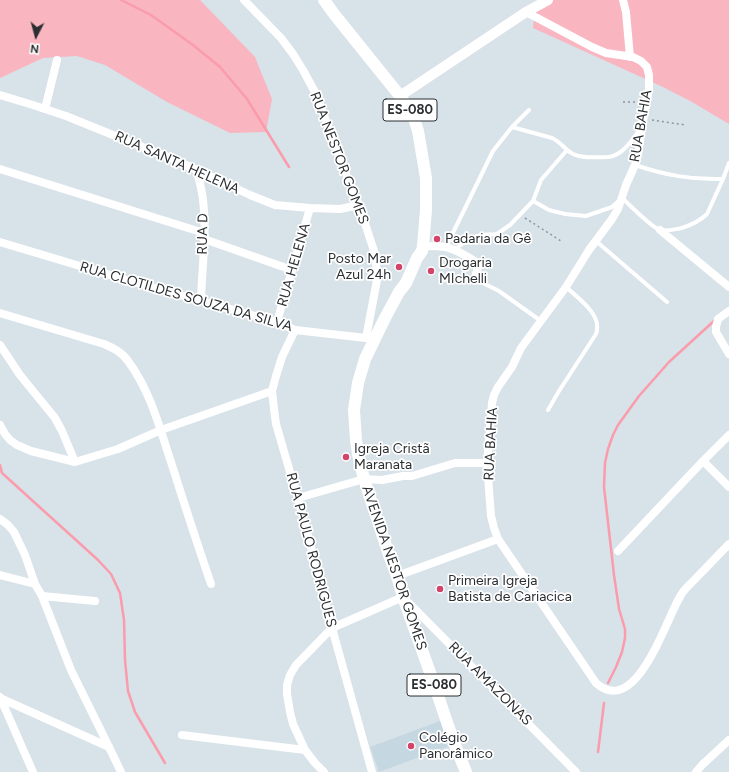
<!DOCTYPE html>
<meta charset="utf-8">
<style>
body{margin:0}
#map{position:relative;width:729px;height:772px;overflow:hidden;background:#d8e2e9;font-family:Figtree,sans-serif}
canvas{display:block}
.north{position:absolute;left:16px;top:16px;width:40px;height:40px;-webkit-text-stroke:3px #fff;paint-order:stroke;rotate:186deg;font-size:11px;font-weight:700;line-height:16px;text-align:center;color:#2b2f31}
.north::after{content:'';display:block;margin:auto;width:14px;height:18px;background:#2b2f31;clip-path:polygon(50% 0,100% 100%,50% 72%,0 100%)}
</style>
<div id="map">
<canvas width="729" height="772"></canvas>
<div class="north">N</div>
</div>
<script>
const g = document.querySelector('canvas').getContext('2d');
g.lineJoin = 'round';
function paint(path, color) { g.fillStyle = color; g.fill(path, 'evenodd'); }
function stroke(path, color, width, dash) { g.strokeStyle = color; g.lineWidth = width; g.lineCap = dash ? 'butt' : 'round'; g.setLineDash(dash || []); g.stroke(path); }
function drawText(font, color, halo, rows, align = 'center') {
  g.font = font + ' Figtree,sans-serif'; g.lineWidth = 3.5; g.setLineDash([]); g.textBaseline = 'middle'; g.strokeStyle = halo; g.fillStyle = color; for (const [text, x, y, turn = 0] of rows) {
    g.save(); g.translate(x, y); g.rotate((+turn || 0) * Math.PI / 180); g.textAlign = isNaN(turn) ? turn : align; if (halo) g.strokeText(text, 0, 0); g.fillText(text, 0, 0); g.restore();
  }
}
const built = new Path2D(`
 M443 720 452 745 379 772 370 747Z`);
const green = new Path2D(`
 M0 0H200L255 57 272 99 266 132 230 133 167 102 105 65 77 56 43 58 0 78Z
 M546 0H729V124L692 102 663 87 533 28 535 9Z`);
const stream = new Path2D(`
 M121 0 151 15 193 45 220 67 247 99 289 167
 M0 465 2 473 98 560 111 574 120 593 124 620 125 660 128 691 135 712 165 763
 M608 683 616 667 622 652 625 638V629L619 609 614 575 604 487 605 463 608 449 613 435 618 425 639 396 669 362 715 320
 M598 752 604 703`);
const path = new Path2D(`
 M623 102H638
 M652 120 686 125
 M525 218 561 241`);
const service = new Path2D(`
 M512 127 552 138C561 142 565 150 573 154 583 159 598 157 609 157 623 155 633 139 640 129
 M635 165C665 175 691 180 723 179
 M533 201 549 210 565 214 586 216 612 207 622 198C630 205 651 227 660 230 667 232 675 229 682 228 691 225 700 221 707 214L723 179 729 163
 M596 241 667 302
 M446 247 493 151 512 127 529 110
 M454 250 469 239 481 235 497 234 510 225 533 201 541 180 567 150
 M477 280 499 291 541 321
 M548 410 559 391 596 334C603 315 579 299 566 287`);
const minor = new Path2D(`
 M244 0 281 38 293 54 303 70 317 96 339 157 359 205 374 251 376 261 377 280 366 338
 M623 0 626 12 630 57
 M526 12 592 47 606 53 633 57 641 61 647 67 649 75V89L642 126 638 155 635 165 626 185 618 209 612 219 589 250 566 287 521 348 512 367 498 387 494 395 492 403 487 463 491 516 494 528 498 539 596 683C637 719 666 618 681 595 685 588 692 583 697 577 708 566 718 555 729 544
 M0 95 33 105 66 116 145 148 168 157 197 170 250 195 275 205 310 208 340 209 359 205
 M45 109 57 60
 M0 169 204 233
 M197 170C199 180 202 190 203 200 207 232 202 268 201 300
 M660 230 729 287
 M204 239 292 270
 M0 242 130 281 277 322 295 330 366 338 375 337
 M423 246C430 246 438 246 445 247 456 249 470 258 479 264L475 277 477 280
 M729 311 718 319 716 327V332L729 354
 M0 313 104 344C113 348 122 352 128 361 150 390 160 429 171 462 184 503 197 543 211 584
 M277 322 310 208
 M295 330 282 357 276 376 272 391 274 409 276 424 290 472 298 498 332 628 372 772
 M0 345 20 375 55 418 62 431 75 462
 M0 425 5 434 10 440 17 445 31 451 75 462 118 449 161 430 272 391
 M703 461 729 487
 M298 498 364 479 382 480 403 476H412L455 463H487
 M0 519 8 525 14 532 25 555 35 584 42 596 71 670 109 747 121 772
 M618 551 703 461 729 435
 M0 575 35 584
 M397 576 498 539
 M42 596 95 601
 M0 697 33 772
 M0 698 109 747
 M182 735 305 750
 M324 772 315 763 305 750 293 724 290 712 287 694V685L290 675 296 665 332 628 403 597 576 772
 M696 772 702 765 729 740`);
const tertiary = new Path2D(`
 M400 96 526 12 548 0`);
const primary = new Path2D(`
 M324 0 334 14 400 96 413 115 418 131 426 178V210L423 246 422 251 417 258 406 283 399 292 385 318 365 359 358 383 354 410 356 440 358 454 364 479 389 555 397 576 403 597 432 678 453 740 466 772`);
const markers = [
 [437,239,4,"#d24469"],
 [399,267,4,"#d24469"],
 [431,271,4,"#d24469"],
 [346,457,4,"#d24469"],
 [440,589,4,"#d24469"],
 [411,746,4,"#d24469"]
];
const shields = [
 [410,110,54],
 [434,685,54]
];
const shieldNames = [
 ["ES-080",410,110],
 ["ES-080",434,685]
];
const streetNames = [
 ["RUA BAHIA",641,126,-80],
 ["RUA NESTOR GOMES",339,158,69],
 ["RUA SANTA HELENA",177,163,24],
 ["RUA D",203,234,-89],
 ["RUA HELENA",294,265,-74],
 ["RUA CLOTILDES SOUZA DA SILVA",186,297,16],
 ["RUA BAHIA",491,444,-87],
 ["RUA PAULO RODRIGUES",311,550,75],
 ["AVENIDA NESTOR GOMES",394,568,71],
 ["RUA AMAZONAS",490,684,45]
];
const poiNames = [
 ["Padaria da Gê",445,239],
 ["Posto Mar",391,259,"right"],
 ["Azul 24h",391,275,"right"],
 ["Drogaria",439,263],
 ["MIchelli",439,279],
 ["Igreja Cristã",354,449],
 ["Maranata",354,465],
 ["Primeira Igreja",448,581],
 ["Batista de Cariacica",448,597],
 ["Colégio",419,738],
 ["Panorâmico",419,754]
];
paint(built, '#c5d7e1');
paint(green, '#f9b5c0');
stroke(stream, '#fa9cac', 2.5);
stroke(path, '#8e969b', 1.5, [2, 3]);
stroke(service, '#fff', 4);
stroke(minor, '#fff', 8);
stroke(tertiary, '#fff', 10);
stroke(primary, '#fff', 12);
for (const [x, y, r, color] of markers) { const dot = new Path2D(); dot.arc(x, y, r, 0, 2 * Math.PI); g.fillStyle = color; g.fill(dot); stroke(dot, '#fff', 1.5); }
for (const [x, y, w] of shields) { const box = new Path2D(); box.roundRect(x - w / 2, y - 11, w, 22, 3); g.fillStyle = '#fff'; g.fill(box); stroke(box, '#2b2f31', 1); }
drawText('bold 13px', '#2b2f31', null, shieldNames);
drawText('14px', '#2b2f31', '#fff', streetNames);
drawText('14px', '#2b2f31', '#fff', poiNames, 'left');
</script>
